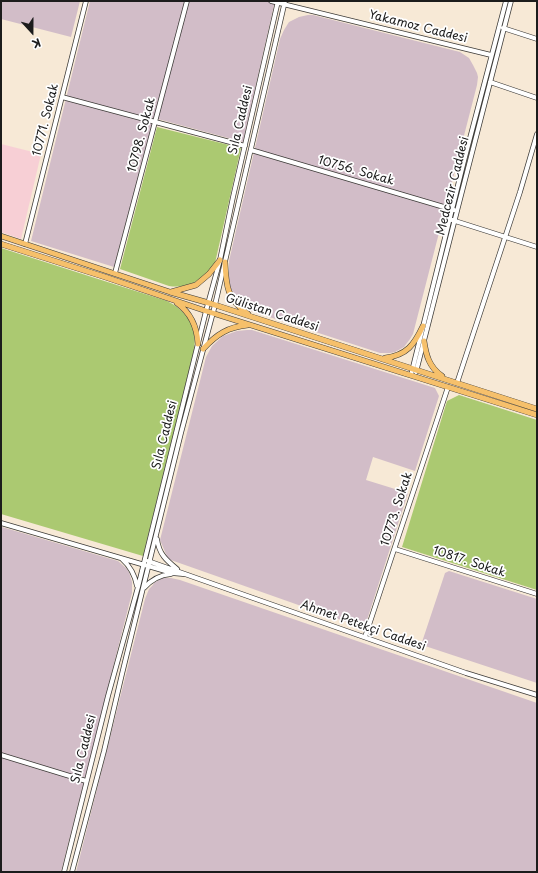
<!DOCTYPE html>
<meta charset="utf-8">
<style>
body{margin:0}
#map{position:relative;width:538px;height:873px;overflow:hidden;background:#f7e9d6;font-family:"Playpen Sans",sans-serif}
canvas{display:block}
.frame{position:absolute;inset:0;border:2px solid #1c1c1c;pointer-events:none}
.north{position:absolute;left:12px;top:12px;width:40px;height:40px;-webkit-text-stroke:3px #fff;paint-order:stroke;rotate:159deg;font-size:11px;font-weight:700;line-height:16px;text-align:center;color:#1c1c1c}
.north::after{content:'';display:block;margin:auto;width:14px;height:18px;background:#1c1c1c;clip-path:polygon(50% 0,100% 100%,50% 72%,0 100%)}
</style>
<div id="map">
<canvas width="538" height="873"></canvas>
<div class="frame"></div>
<div class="north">K</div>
</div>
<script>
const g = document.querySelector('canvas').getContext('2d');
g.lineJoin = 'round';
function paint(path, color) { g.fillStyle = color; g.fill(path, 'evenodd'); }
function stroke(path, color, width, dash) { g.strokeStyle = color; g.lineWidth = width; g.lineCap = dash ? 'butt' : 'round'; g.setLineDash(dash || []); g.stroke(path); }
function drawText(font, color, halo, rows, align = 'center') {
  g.font = font + ' "Playpen Sans",sans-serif'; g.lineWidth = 3.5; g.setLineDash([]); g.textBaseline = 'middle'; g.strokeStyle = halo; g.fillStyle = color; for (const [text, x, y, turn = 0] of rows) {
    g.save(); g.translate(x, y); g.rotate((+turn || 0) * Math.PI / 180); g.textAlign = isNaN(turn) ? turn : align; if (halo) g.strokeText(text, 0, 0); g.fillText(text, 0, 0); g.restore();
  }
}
const built = new Path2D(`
 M1 144 41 154 21 239 1 232Z`);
const industrial = new Path2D(`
 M1 1H80L71 37 1 19Z
 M90 1H275L243 142 154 118 114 267 31 241Z
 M308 15H313L460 52 469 58 473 65 477 73 478 77 477 85 413 334 410 339 404 347 395 352 390 353H380L251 311 243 305 236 297 230 287 229 280V261L280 39 284 30 289 22 299 17Z
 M247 330H252L435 388 439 396 415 471 373 457 366 480 408 493 366 623 358 626 168 559 160 540 206 357 212 346 223 336 237 331Z
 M1 527H2L118 561 126 568 129 572 132 582V593L61 872H1Z
 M449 571 537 599V683L425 646 422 642 445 573Z
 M163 578H171L180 580 537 703V872H76L145 599 149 589 152 586 155 582Z`);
const green = new Path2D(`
 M157 127 241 148 215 263C204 280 189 289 169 286L120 269Z
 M1 248 167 301C187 311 198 327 194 350L143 556 1 514Z
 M459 395 537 420V590L402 547 447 401Z`);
const minor = new Path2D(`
 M271 1 491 55
 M503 28 537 39
 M490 82 537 98
 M62 97 245 146
 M251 150 454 210
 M452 220 537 247
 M25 244 86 1
 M115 273 187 1
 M416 372 457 211 511 1
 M411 375 464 161 506 1
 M457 383 520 192 537 134
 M1 523 172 573 183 574
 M157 539C159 554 166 560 177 569
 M395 549 537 594
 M122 559C130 566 135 576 137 586
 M148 561 466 673 537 695
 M144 588C151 580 160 575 171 574
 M365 637 448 387
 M1 755 86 781
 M64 872 108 696 138 587 206 311 220 260 233 197 278 1
 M72 872 104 751 122 674 143 588 181 433 215 305 285 1`);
const major = new Path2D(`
 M1 236 170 292 209 303 537 409
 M1 244 105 277 206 311 537 415
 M225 262C226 286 227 299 248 314
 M171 292 196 285 209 274 220 260
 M177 303C191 313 197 327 198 344
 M424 341C426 355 429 367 442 376
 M203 349C217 334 228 327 248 325
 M385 358C407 355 414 345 423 326`);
const streetNames = [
 ["Yakamoz Caddesi",418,27,14],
 ["10771. Sokak",46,120,-76],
 ["Sıla Caddesi",241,120,-77],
 ["10798. Sokak",142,135,-75],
 ["10756. Sokak",356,171,16],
 ["Medcezir Caddesi",453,186,-76],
 ["Gülistan Caddesi",272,313,18],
 ["Sıla Caddesi",165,435,-76],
 ["10773. Sokak",397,509,-72],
 ["10817. Sokak",469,562,18],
 ["Ahmet Petekçi Caddesi",363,626,19],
 ["Sıla Caddesi",84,749,-76]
];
paint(built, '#f7cfd5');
paint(industrial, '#d2bdc8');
paint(green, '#abc971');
stroke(minor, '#3d3b38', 5.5);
stroke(major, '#3d3b38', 6);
stroke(minor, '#fff', 4);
stroke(major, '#f6c06b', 5);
drawText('12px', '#1c1c1c', '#fff', streetNames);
</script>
